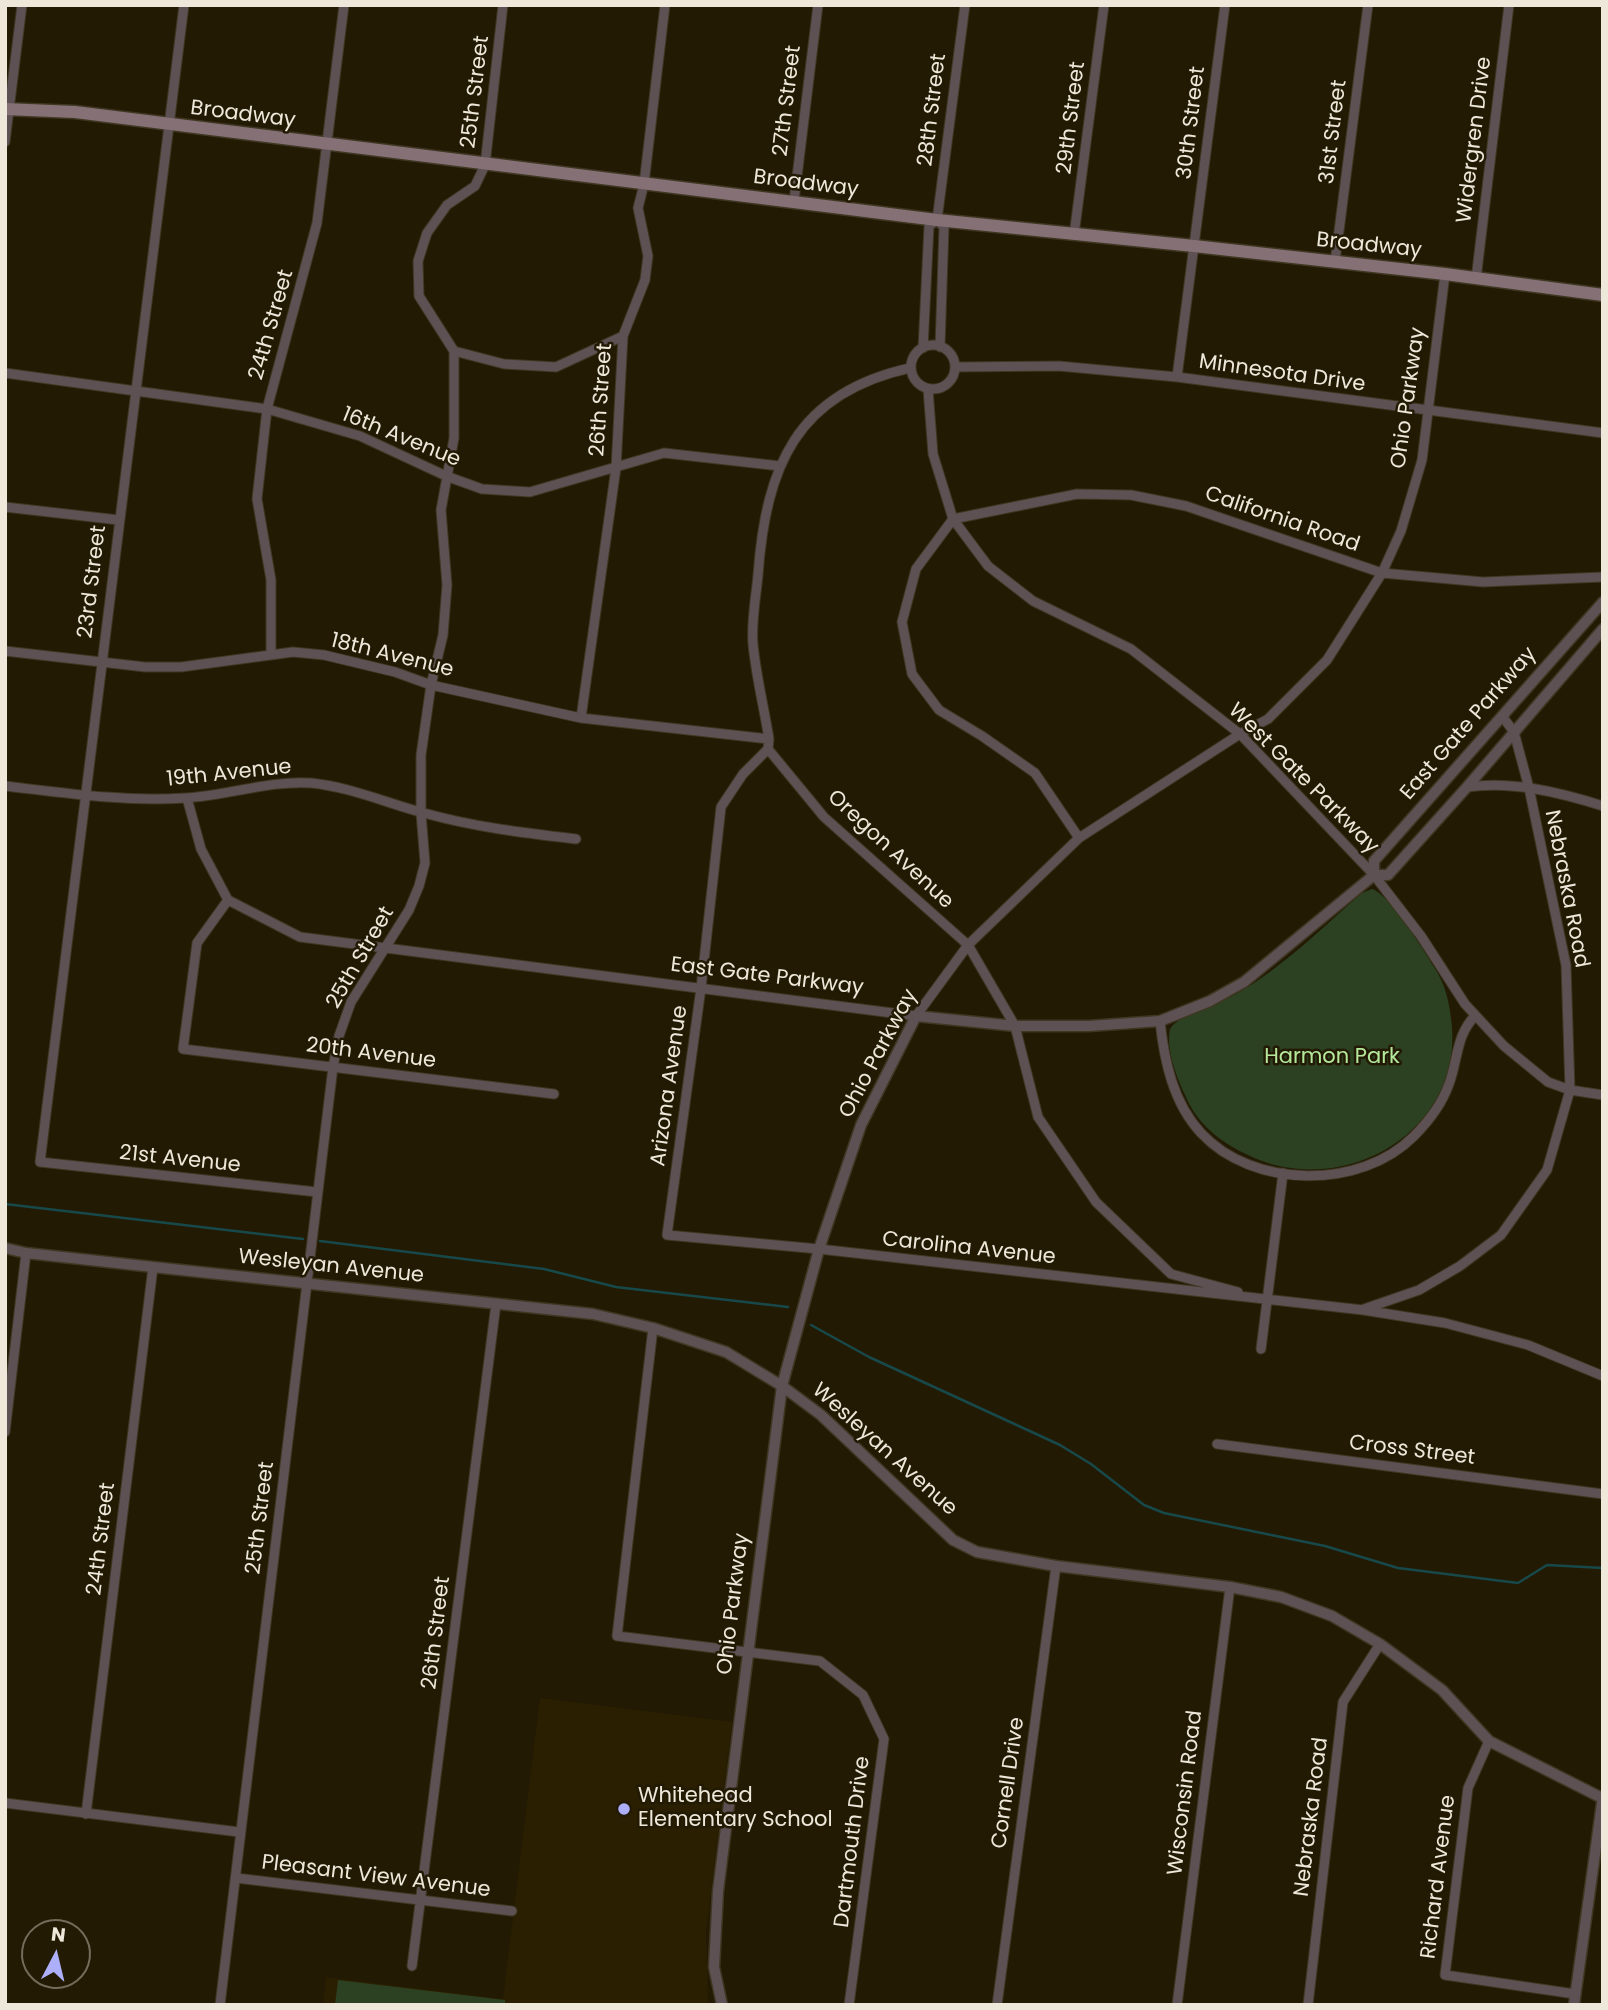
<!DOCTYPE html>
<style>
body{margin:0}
#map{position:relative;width:1608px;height:2010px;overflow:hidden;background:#231a04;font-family:Poppins,sans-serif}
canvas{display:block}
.frame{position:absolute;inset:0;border:7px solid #eee8da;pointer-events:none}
.north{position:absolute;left:21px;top:1919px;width:70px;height:70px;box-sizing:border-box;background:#231a04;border:2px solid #746c5a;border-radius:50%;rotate:7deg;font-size:19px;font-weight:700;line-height:28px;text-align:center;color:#eee8da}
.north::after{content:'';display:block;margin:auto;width:24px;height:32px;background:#adaffb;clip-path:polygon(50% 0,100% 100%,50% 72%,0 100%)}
</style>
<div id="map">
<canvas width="1608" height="2010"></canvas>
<div class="frame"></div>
<div class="north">N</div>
</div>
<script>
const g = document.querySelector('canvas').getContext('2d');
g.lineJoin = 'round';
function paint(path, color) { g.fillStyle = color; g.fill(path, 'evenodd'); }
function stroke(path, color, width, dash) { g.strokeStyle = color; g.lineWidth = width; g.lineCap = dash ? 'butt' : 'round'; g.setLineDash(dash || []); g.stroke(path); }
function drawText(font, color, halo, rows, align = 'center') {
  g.font = font + ' Poppins,sans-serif'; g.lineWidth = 5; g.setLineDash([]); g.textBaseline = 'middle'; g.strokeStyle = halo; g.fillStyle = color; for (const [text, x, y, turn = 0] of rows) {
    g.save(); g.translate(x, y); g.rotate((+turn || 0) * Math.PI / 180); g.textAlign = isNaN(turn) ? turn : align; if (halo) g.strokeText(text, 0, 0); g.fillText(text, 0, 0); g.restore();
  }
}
const built = new Path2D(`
 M540 1698 732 1722 706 1931 708 2005H323L326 1977 503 1999Z`);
const green = new Path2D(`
 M1372 889C1389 894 1424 950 1434 967 1446 985 1450 1005 1452 1027 1460 1135 1340 1200 1248 1155 1220 1142 1197 1124 1185 1095 1176 1075 1166 1050 1170 1029 1180 1013 1219 1004 1236 994 1282 968 1322 928 1362 893Z
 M338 1980 505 2000V2005H335Z`);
const stream = new Path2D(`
 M5 1204 303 1239
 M320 1241 544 1269 616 1287 788 1307
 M811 1325 869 1357 1060 1445 1091 1464 1144 1505 1164 1513 1325 1546 1398 1568 1518 1583 1547 1565 1603 1568`);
const minor = new Path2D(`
 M184 5 40 1162 317 1192
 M5 142 22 5
 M794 201 818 5
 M937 220 965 5
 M937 220 944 227 940 347
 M1074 235 1104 5
 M1335 262 1368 5
 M1476 279 1509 5
 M911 367a22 22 0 1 1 44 0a22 22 0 1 1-44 0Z
 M923 348 929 226 937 220
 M454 351 504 364 556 367 623 336
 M955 367 1059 366 1177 377 1603 433
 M910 368C796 393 766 467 758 575 756 597 751 622 753 644 756 676 764 707 769 739L768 749 824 817 968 945 1015 1026 1038 1117 1096 1202 1171 1274 1238 1292
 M5 373 267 409 360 436 446 476 482 489 530 492 664 453 780 466
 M1177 377 1225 5
 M928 389 933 454 953 519 988 566 1033 601 1131 649 1240 734 1374 875 1421 936 1465 1004 1504 1046 1548 1082 1570 1090 1603 1095
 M5 507 119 520
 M5 651 145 667H181L293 652 324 655 395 672 431 685 581 718 769 739
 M271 654V580L257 499 267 409 317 223 344 5
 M581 718 616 468 623 336 645 280 648 256 638 208 644 184 665 5
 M768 749 743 774 721 807 701 988 667 1235 819 1249 1363 1310 1445 1323 1528 1345 1603 1376
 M5 786C65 793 125 802 185 798 227 796 269 780 311 783 351 787 386 803 424 813 474 827 524 833 576 839
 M1467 787C1513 781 1559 792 1603 806
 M187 798 201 849 228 900 300 937 916 1016 968 945 1079 838 1240 734 1268 719 1327 660 1382 573 1401 531 1422 460 1445 274
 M1079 838 1035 773 982 736 939 710 912 674 902 622 916 569 953 519 1077 494 1131 495 1186 506 1382 573 1483 582 1603 577
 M228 900 197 943 183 1049 554 1094
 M1160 1021C1164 1060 1173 1103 1201 1133 1253 1189 1361 1190 1414 1136 1429 1121 1442 1104 1449 1084 1458 1060 1456 1035 1475 1016
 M1364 1309 1419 1290 1460 1266 1501 1235 1547 1170 1570 1090 1566 965 1529 788 1514 732 1502 716
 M653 1328 617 1636 820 1661 863 1695 884 1739 849 2005
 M1261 1349 1283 1173
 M5 1432 26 1253
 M1217 1444 1603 1494
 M1489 1741 1468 1788 1445 1975 1575 1994
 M5 1803 239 1832
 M86 1814 153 1267
 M236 1878 512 1911
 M412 1966 496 1304
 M220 2005 333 1067 339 1036 351 1002 409 910 419 886 425 863 421 813V755L431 685 443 635 447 585 441 510 454 438V351L419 296 418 261 427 233 447 205 475 186 485 165 503 5
 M997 2005 1056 1566
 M1177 2005 1230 1587
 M1308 2005 1343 1702 1380 1644`);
const tertiary = new Path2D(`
 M1374 875V861L1603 602
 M5 1248 26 1253 153 1267 593 1314 653 1328 726 1352 782 1386 821 1415 953 1540 977 1552 1056 1566 1230 1587 1281 1597 1332 1616 1380 1644 1442 1690 1489 1741 1602 1798
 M722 2005 714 1967 718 1891 782 1386 819 1249 861 1125 916 1016 1015 1026H1089L1160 1021 1210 1001 1244 982 1374 875H1388L1467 787 1603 629
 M1574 2005 1603 1796`);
const secondary = new Path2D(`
 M5 109 75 112 937 220 1194 246 1445 274 1603 295`);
const markers = [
 [624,1809,7,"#adaffb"]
];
const streetNames = [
 ["25th Street",476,92,-83],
 ["27th Street",788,101,-83],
 ["28th Street",933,110,-83],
 ["Broadway",243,115,7],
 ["29th Street",1072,118,-83],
 ["30th Street",1192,123,-83],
 ["31st Street",1334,132,-83],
 ["Widergren Drive",1475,140,-83],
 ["Broadway",806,184,7],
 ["Broadway",1369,246,6],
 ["24th Street",272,325,-74],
 ["Minnesota Drive",1282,374,8],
 ["Ohio Parkway",1409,398,-82],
 ["26th Street",602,400,-86],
 ["16th Avenue",401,438,22],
 ["California Road",1282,520,19],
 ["23rd Street",93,582,-83],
 ["18th Avenue",392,656,14],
 ["East Gate Parkway",1469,724,-49],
 ["19th Avenue",229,774,-6],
 ["West Gate Parkway",1303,779,45],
 ["Oregon Avenue",890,850,43],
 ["Nebraska Road",1566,889,79],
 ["25th Street",361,958,-60],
 ["East Gate Parkway",767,977,7],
 ["20th Avenue",371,1054,7],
 ["Ohio Parkway",879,1054,-62],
 ["Arizona Avenue",670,1086,-82],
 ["21st Avenue",180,1160,6],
 ["Carolina Avenue",969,1249,6],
 ["Wesleyan Avenue",331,1267,6],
 ["Wesleyan Avenue",884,1450,42],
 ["Cross Street",1412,1451,7],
 ["25th Street",261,1518,-83],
 ["24th Street",102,1539,-83],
 ["Ohio Parkway",734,1604,-83],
 ["26th Street",437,1633,-83],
 ["Cornell Drive",1009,1783,-82],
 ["Wisconsin Road",1186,1793,-83],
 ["Nebraska Road",1312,1817,-83],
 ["Dartmouth Drive",853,1842,-83],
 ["Pleasant View Avenue",376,1877,7],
 ["Richard Avenue",1439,1877,-83]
];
const parkNames = [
 ["Harmon Park",1332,1058]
];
const poiNames = [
 ["Whitehead",638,1797],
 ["Elementary School",638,1821]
];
paint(built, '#2a1f01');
paint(green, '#2c4121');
stroke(stream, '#18494a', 2.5);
stroke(minor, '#3f3722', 11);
stroke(tertiary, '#3f3722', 13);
stroke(secondary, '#3f3722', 15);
stroke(minor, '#5e5154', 9);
stroke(tertiary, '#5e5154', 10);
stroke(secondary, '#847075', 12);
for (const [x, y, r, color] of markers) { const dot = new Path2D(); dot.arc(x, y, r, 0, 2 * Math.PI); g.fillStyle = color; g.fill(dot); stroke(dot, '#231a04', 2.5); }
drawText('21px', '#eee8da', '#231a04', streetNames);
drawText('21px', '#b4e89b', '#231a04', parkNames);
drawText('21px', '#eee8da', '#231a04', poiNames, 'left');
</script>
